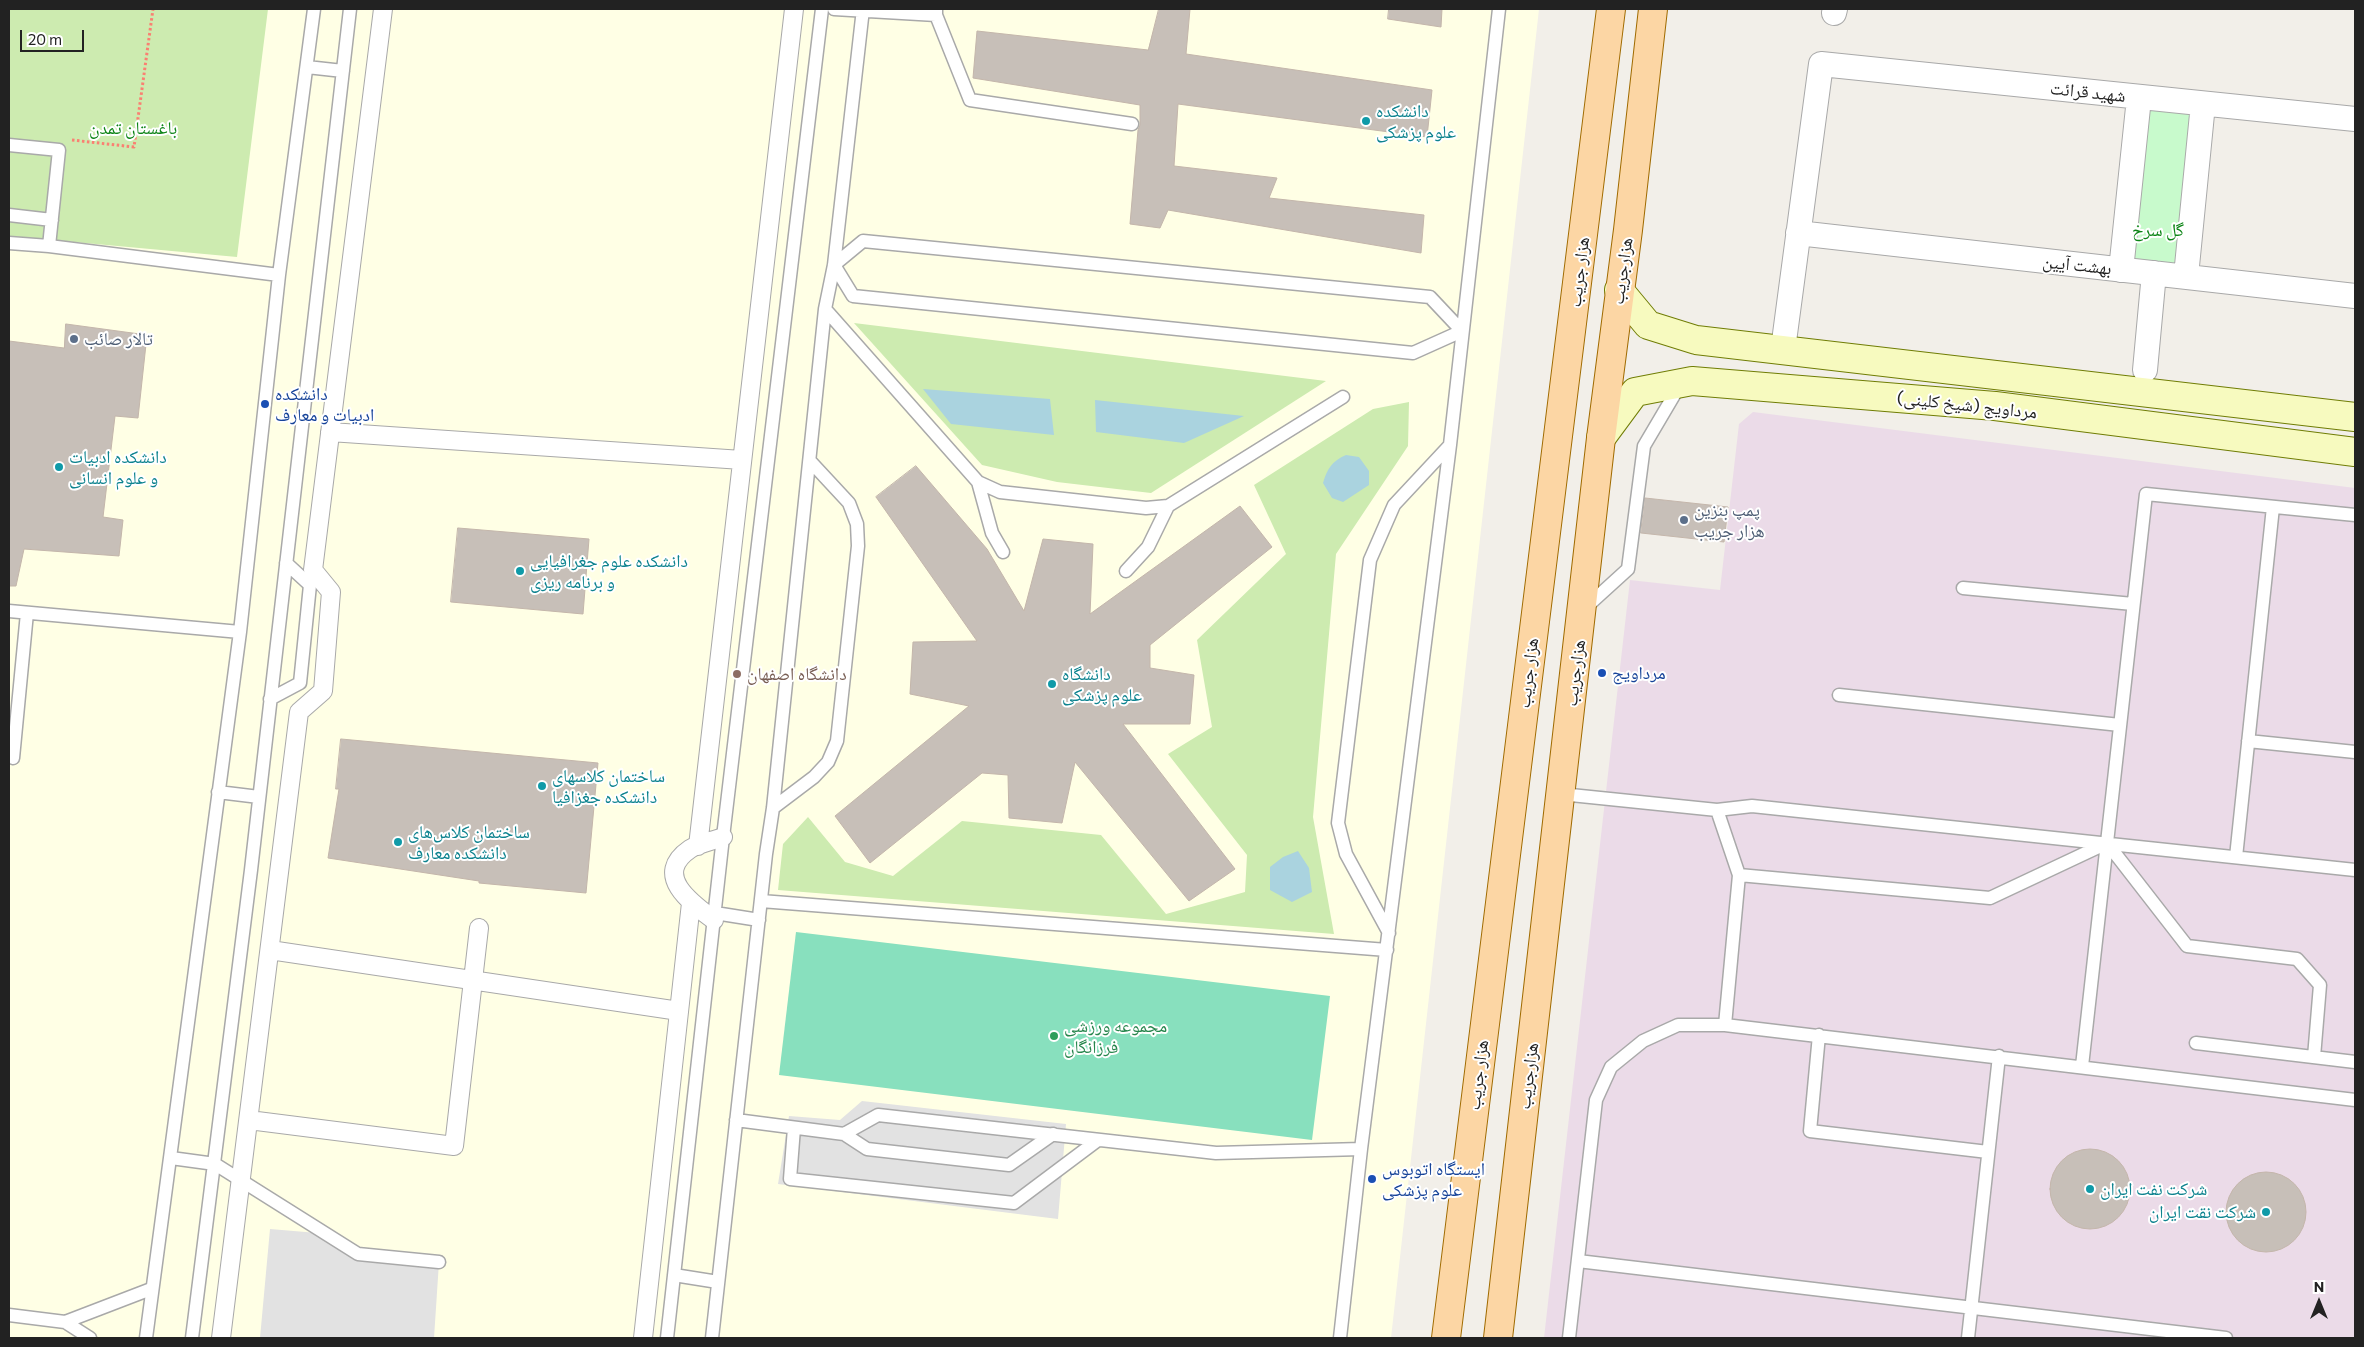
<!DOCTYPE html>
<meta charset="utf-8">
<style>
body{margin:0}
#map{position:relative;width:2364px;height:1347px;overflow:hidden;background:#f2efe9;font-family:Commissioner,sans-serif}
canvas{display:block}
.frame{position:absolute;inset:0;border:10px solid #222;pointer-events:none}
.north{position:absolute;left:2294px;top:1277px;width:50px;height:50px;-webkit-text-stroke:4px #fff;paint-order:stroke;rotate:0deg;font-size:14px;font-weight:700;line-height:20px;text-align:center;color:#222}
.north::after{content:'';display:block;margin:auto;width:18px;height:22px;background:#222;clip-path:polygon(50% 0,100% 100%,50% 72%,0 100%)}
.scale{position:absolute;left:20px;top:30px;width:64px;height:22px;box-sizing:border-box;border:2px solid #222;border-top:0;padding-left:6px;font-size:15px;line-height:18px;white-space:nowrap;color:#222;-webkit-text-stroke:4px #fff;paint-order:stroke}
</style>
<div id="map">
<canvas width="2364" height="1347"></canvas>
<div class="frame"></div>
<div class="north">N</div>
<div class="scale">20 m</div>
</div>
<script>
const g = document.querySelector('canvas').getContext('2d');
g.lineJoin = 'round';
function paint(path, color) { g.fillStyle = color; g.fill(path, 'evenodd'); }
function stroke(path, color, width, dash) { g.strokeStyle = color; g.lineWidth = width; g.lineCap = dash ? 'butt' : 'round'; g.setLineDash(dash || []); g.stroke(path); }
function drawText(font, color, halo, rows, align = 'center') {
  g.font = font + ' Commissioner,"Noto Naskh Arabic",sans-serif'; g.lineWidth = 4; g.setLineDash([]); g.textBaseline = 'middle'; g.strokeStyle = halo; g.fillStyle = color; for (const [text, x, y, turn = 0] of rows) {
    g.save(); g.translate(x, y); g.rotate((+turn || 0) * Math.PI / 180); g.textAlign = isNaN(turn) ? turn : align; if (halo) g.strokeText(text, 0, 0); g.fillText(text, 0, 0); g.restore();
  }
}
const industrial = new Path2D(`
 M1753 412 2355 488V1338H1544L1630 580 1720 590 1739 424Z`);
const education = new Path2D(`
 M9 9H1539L1391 1338H9Z`);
const grass = new Path2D(`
 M9 9H268L237 257 9 236Z
 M854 323 1326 381 1151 493 1057 482 982 465Z
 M1409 402 1408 446 1336 554 1313 817 1334 934 778 890 783 844 808 817 845 862 893 876 962 821 1101 835 1166 914 1245 892 1247 855 1168 754 1212 727 1197 640 1286 554 1254 485 1373 409Z`);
const park = new Path2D(`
 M2139 98 2203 104 2186 276 2121 270Z`);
const pitch = new Path2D(`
 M796 932 1330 996 1312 1140 779 1075Z`);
const parking = new Path2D(`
 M862 1101 1066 1124 1058 1219 778 1184 789 1116 840 1120Z
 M270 1229 329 1234 358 1254 439 1262 434 1338H260Z`);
const water = new Path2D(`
 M923 389 1050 399 1054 435 951 424Z
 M1095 400 1244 416 1184 443 1096 432Z
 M1346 455 1359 457 1369 471V485L1343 502 1332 498 1323 483C1327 469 1332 461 1346 455Z
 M1298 851 1309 868 1312 892 1292 902 1270 890V867L1283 857Z`);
const building = new Path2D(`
 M1159 9H1190L1186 54 1432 90 1427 137 1178 104 1174 166 1277 178 1269 198 1424 215 1421 253 1168 210 1160 228 1130 224 1138 130 1140 125V105L973 78 977 31 1148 50Z
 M1389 9H1442L1441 27 1388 19Z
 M66 324 147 335 138 418 115 416 103 517 123 520 119 556 24 549 16 586H9V341L64 348Z
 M916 466 987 549 1024 611 1043 539 1093 544 1090 614 1240 506 1272 547 1150 645V668L1194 675 1190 724H1123L1235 869 1189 901 1075 762 1062 823 1009 818 1008 775 982 773 870 863 835 816 969 706 910 694 913 642 977 641 876 497Z
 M1645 498 1728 507 1724 542 1641 533Z
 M458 528 589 539 583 614 451 602Z
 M341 739 598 763 586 893 479 883V881L328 858 339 789H336Z
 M2050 1189a40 40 0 1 1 80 0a40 40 0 1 1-80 0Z
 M2226 1212a40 40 0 1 1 80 0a40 40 0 1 1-80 0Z`);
const path = new Path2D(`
 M72 140 134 147 153 9`);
const service = new Path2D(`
 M834 9 936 15
 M936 9V15L970 100 1132 124
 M307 67 343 71
 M9 145 59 150 49 246
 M9 215 52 220
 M863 241 1430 297 1462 331 1413 353 853 296 834 265Z
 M9 243 49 246 279 275
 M825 309 978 482 1000 492 1146 508 1168 506 1343 397
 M978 482 992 533 1003 552
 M1126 571 1148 547 1168 506
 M1963 588 2133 604
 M1584 609 1628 569 1644 446 1680 385
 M9 611 240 632
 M1839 695 2120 725
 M270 699 300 683 310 585 286 563
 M2248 741 2355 752
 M13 758 27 613
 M218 792 259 797
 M1561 794 1717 810 1752 806 2355 870
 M773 808 814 777 828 762 837 741 858 546 857 524 849 503 810 461
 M1717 810 1739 875 1725 1025
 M2107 843 2187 946 2297 959 2320 985 2314 1057
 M2236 857 2273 507
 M1739 875 1990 898 2107 843
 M761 901 1387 950
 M715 913 759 920
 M1389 933 1346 854 1338 823 1370 560 1394 505 1450 445
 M1819 1035 1810 1131 1988 1152
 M2196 1043 2355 1062
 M2082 1066 2146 494 2355 515
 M736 1120 844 1134 878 1115 1216 1153 1361 1149
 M794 1128 790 1179 1014 1203 1098 1140
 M844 1134 867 1149 1009 1165 1053 1134
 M171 1158 215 1164 358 1254 439 1262
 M1578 1261 2226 1338
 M674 1275 718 1282
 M9 1315 65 1322
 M90 1338 65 1322 151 1289
 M146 1338 240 632 279 275 314 9
 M192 1338 251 870 350 9
 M667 1338 723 837 822 9
 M712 1338 766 854 773 808 825 309 834 265 863 9
 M1340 1338 1361 1149 1450 445 1499 9
 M1569 1338 1596 1100 1611 1067 1643 1041 1678 1025H1725L2355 1100
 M1968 1338 1999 1056`);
const pedestrian = new Path2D(`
 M330 432 742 460
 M698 846 794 9
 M714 920C691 903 652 875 690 849 699 843 713 841 723 837
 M270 950 679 1011
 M249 1120 454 1146 479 928
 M221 1338 299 712 323 691 331 592 313 570 383 9
 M643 1338 691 903`);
const minor = new Path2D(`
 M1834 13 1835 9
 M1798 233 2355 296
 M2121 270 2139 98
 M2186 276 2203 104
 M1783 349 1821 64 2355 119
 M2145 370 2154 273`);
const secondary = new Path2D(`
 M1619 290 1648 325 1696 340 2355 417
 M1601 438 1635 392 1692 381 1995 406 2355 452`);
const primary = new Path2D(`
 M1446 1338 1611 9
 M1498 1338 1601 438 1628 230 1653 9`);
const markers = [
 [1366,121,5,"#0f9aa8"],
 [74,339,5,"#5c6f8a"],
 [265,404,5,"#1a4fb4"],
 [59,467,5,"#0f9aa8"],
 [1684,520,5,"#5c6f8a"],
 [520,571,5,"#0f9aa8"],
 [1602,673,5,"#1a4fb4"],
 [737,674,5,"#8d6e63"],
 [1052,684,5,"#0f9aa8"],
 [542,786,5,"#0f9aa8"],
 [398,842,5,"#0f9aa8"],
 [1054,1036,5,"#2e9e5b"],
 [1372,1179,5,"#1a4fb4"],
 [2090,1189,5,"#0f9aa8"],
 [2266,1212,5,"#0f9aa8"]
];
const streetNames = [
 ["شهید قرائت",2088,92,6],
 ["بهشت آیین",2077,265,6],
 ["هزارجریب",1622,271,-82],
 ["هزار جریب",1579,272,-83],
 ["مرداویج (شیخ کلینی)",1967,405,6],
 ["هزار جریب",1528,673,-83],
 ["هزارجریب",1575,673,-83],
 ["هزار جریب",1478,1075,-83],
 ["هزارجریب",1528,1076,-83]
];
const cultureNames = [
 ["دانشکده",1376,111],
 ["علوم پزشکی",1376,132],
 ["دانشکده ادبیات",69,457],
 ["و علوم انسانی",69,478],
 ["دانشکده علوم جغرافیایی",530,561],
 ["و برنامه ریزی",530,582],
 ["دانشگاه",1062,674],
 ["علوم پزشکی",1062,695],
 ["ساختمان کلاسهای",552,776],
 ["دانشکده جغزافیا",552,797],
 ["ساختمان کلاس‌های",408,832],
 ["دانشکده معارف",408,853],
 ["شرکت نفت ایران",2100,1189],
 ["شرکت نقت ایران",2256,1212,"right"]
];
const parkNames = [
 ["باغستان تمدن",133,128],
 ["گل سرخ",2158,230]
];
const serviceNames = [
 ["تالار صائب",84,339],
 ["پمپ بنزین",1694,510],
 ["هزار جریب",1694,531]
];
const transitNames = [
 ["دانشکده",275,394],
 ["ادبیات و معارف",275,415],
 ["مرداویج",1612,673],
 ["ایستگاه اتوبوس",1382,1169],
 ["علوم پزشکی",1382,1190]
];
const educationNames = [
 ["دانشگاه اصفهان",747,674]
];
const leisureNames = [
 ["مجموعه ورزشی",1064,1026],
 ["فرزانگان",1064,1047]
];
paint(industrial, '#ebdbe8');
paint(education, '#ffffe5');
paint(grass, '#cdebb0');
paint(park, '#c8facc');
paint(pitch, '#88e0be');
paint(parking, '#e2e2e2');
paint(water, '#aad3df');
paint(building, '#c7bfb8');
stroke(building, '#c4b6ab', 1);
stroke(service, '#a9a9a9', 15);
stroke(pedestrian, '#a9a9a9', 20);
stroke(minor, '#a9a9a9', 26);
stroke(secondary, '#707d05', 30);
stroke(primary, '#a06b00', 30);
stroke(path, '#fa8072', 3, [2.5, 2.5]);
stroke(service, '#fff', 12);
stroke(pedestrian, '#fff', 18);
stroke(minor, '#fff', 24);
stroke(secondary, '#f7fabf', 28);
stroke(primary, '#fcd6a4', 28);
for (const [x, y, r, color] of markers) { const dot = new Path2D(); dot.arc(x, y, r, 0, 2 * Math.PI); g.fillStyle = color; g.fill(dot); stroke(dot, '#fff', 2); }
drawText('18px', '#222', '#fff', streetNames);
drawText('18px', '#0d838f', '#fff', cultureNames, 'left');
drawText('18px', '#0c8416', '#fff', parkNames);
drawText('18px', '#4e5e75', '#fff', serviceNames, 'left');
drawText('18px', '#164399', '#fff', transitNames, 'left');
drawText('18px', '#785e54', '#fff', educationNames, 'left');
drawText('18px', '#27864d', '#fff', leisureNames, 'left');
</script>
